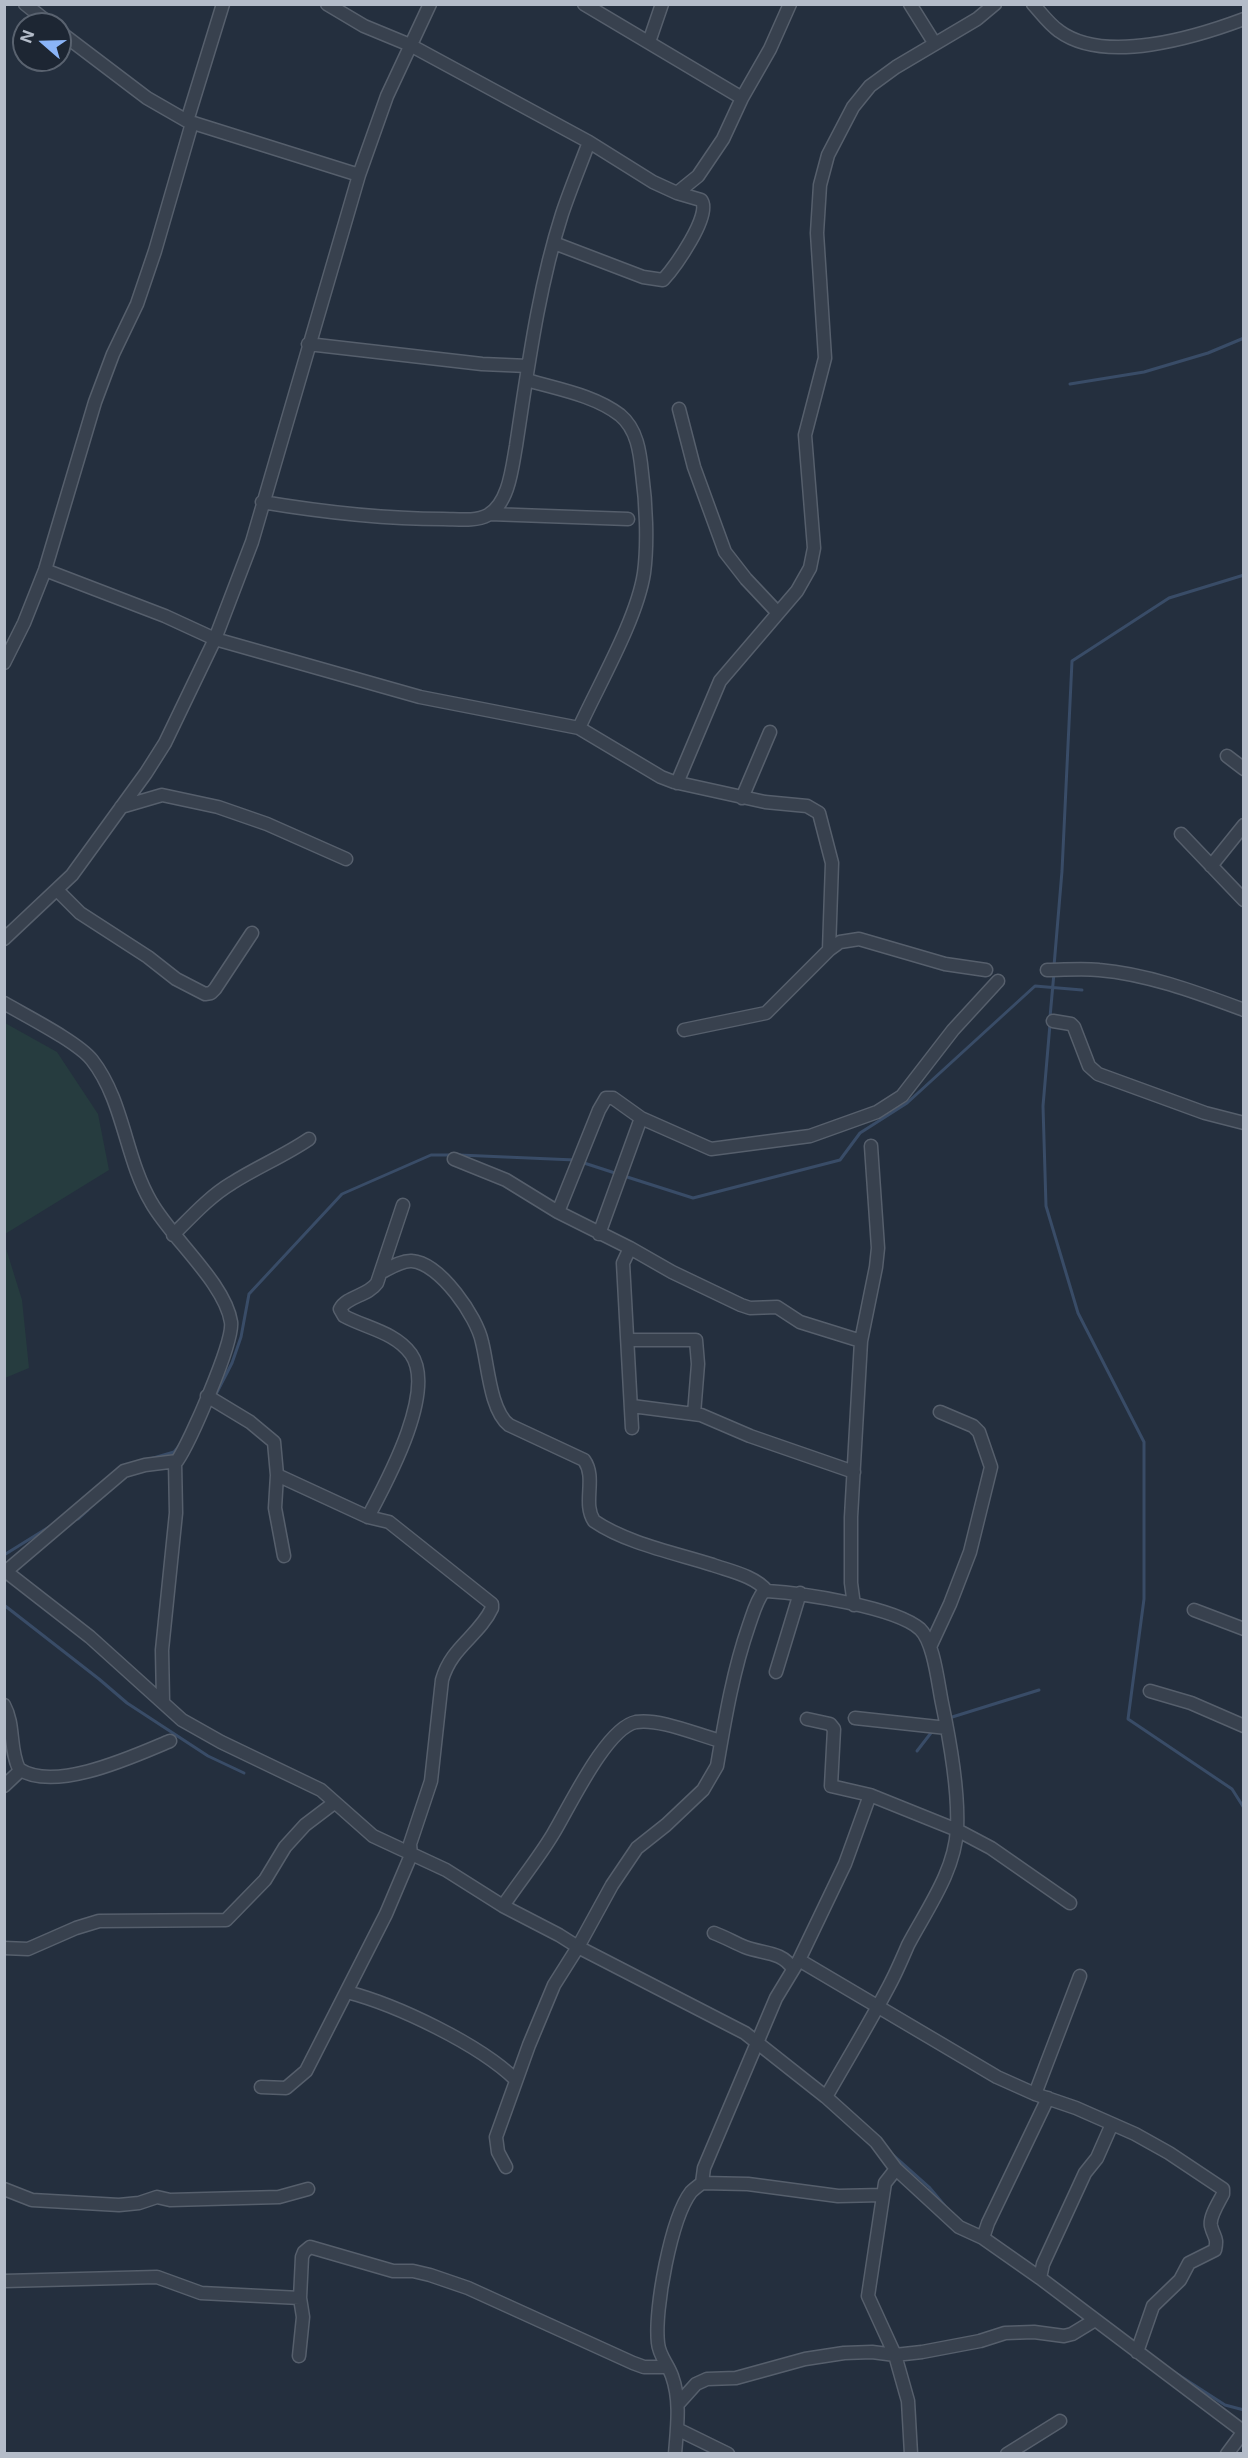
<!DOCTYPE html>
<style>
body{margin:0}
#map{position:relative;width:1248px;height:2458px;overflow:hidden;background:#242f3e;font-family:Inter,sans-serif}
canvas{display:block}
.frame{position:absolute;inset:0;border:6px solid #b4bcc9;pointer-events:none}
.north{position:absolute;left:12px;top:12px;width:60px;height:60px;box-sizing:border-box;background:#1d2633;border:2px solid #59626f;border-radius:50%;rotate:290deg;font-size:16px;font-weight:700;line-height:24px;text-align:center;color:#b4bcc9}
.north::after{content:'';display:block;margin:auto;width:21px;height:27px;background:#8ab4f8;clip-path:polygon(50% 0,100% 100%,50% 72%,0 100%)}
</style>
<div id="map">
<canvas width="1248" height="2458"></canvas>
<div class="frame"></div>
<div class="north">N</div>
</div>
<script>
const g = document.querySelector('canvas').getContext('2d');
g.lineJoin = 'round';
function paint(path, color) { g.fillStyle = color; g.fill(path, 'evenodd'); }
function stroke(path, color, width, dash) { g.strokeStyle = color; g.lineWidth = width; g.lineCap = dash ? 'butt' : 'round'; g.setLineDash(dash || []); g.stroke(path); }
const green = new Path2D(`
 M5 1023 57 1052 98 1114 109 1170 5 1234Z
 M4 1242 22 1300 29 1368 5 1378Z`);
const stream = new Path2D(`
 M1070 384 1144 372 1208 353 1244 338
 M1054 966 1062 871 1072 661 1169 598 1244 575
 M1050 1017 1054 973
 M1050 1024 1043 1106 1046 1206 1078 1313 1144 1442V1599L1128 1719 1232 1789 1244 1808
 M459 1155 575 1160
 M581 1162 618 1174
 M624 1176 693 1198 840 1160 860 1133 907 1103 1035 986 1082 990
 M214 1398 232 1363 241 1337 249 1294 342 1194 431 1155H452
 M150 1459 174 1452 179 1446
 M93 1505 107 1492
 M74 1519H78L88 1510
 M4 1555 49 1527
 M4 1605 99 1679 127 1703 208 1756 244 1773
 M949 1718 1039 1690
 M917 1751 934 1729
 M892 2154 929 2187 945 2206
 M1174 2372 1225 2405 1244 2410`);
const minor = new Path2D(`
 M25 4 50 24
 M327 4 364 26 410 45 589 142 653 182 677 193 698 176 723 139 742 98 770 49 790 4
 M584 4 742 98
 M910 4 935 44
 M1033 4C1041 13 1049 24 1059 31 1105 65 1196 37 1244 19
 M60 32 147 98 187 121 359 175
 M649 42 662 4
 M187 121 223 4
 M554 243 643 277 663 280C674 268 713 214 701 200L677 193
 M308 344 482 364 528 366
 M527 380C557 389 594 395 620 415 637 429 640 452 642 473 646 502 648 543 644 573 637 619 599 684 579 728
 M679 409 694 467 725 552 746 579 778 613
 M262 502C322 512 382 519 443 519 457 519 475 522 488 515 509 503 512 468 516 446 528 368 538 289 562 214 570 190 580 166 589 142
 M490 514 628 519
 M45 570 165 616 215 639 420 697 579 728 661 777 674 782 765 802 807 806 819 813 832 863 829 950
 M4 663 24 623 45 570 95 402 113 354 137 304 155 251 192 123
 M1227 756 1244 769
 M677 783 720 681 797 591 810 568 814 548 805 435 825 358 817 233 820 185 828 155 853 107 870 86 896 67 977 19 995 4
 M742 798 770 732
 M121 807 162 795 218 807 267 824 346 859
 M1181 834 1244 900
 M1211 866 1244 825
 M57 890 80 913 148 957 176 979 205 994 211 993 215 989 252 933
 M4 939 72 875 146 773 165 743 215 639 252 542 359 175 387 96 430 4
 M1047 970C1064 970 1082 968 1099 970 1148 974 1198 993 1244 1010
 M4 1003C26 1016 78 1042 92 1060 124 1101 125 1158 151 1202 171 1238 225 1283 231 1322 234 1342 190 1442 177 1461L145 1465 124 1471 4 1573
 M1053 1021 1071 1024 1074 1027 1089 1066 1098 1074 1205 1113 1244 1123
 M684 1030 766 1013 829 950 840 942 859 939 945 964 986 970
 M454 1159 506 1180 558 1212 630 1248 672 1272 741 1305 750 1308 777 1307 800 1322 861 1341
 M558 1212 599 1110 606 1098H613L641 1118 711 1149 810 1136 877 1112 902 1096 953 1030 998 981
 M599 1234 641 1118
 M173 1235C191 1217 210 1196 232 1183 257 1167 284 1156 309 1139
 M630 1248 623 1263 632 1428
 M382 1272C390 1268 402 1260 412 1261 440 1263 477 1317 482 1342 488 1365 490 1410 509 1425L584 1460C597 1478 582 1503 594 1521 626 1543 675 1553 713 1565 730 1571 755 1576 767 1591
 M628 1340H696L698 1364 694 1414
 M207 1396 250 1422 274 1442 277 1475 275 1508 284 1556
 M632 1406 701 1415 750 1436 854 1472
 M368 1517C386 1483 437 1391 411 1354 395 1332 366 1328 344 1316L340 1309C347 1296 368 1296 377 1283L403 1205
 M4 1570 90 1637 182 1720 221 1742 321 1790 373 1836 446 1870 503 1906 559 1935 578 1947 745 2033 826 2097 876 2142 896 2169 959 2227 983 2238 1040 2278 1244 2432
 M854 1605 851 1583V1517L861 1341 876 1267 878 1248 871 1146
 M1194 1610 1244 1629
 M930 1647 950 1604 970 1552 991 1467 979 1432 973 1426 940 1412
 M776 1672 800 1593
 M1150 1691 1191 1703 1244 1726
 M163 1701 162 1650 176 1513 175 1462
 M4 1705C15 1725 9 1749 19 1769 55 1793 134 1756 170 1741
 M855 1718 947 1728
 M807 1719 830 1724 834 1729 831 1786 870 1795 957 1830 991 1848 1070 1903
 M4 1786 21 1770
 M503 1906C519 1882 538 1859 553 1834 569 1808 606 1728 636 1722 659 1718 698 1735 721 1741
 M714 1933C725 1937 735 1943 745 1947 763 1954 782 1951 793 1969
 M4 1948 28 1949 76 1928 99 1921 226 1920 265 1880 285 1847 305 1825 334 1803
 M799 1960 997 2077 1035 2094 1076 2108 1135 2134 1169 2153 1223 2189V2194C1219 2202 1209 2217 1211 2226 1214 2238 1218 2237 1215 2250L1189 2263 1180 2280 1153 2306 1137 2352
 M347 1992C397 2005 479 2044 516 2080
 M261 2087 286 2088 306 2071 386 1914 411 1855 410 1844 431 1781 442 1680C451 1647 479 1636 492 1608V1604L389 1522 368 1517 277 1475
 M1035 2094 1080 1976
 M506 2167 498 2152 496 2137 529 2045 554 1985 578 1947 612 1885 637 1848 666 1825 703 1790 717 1766C725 1719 733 1671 749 1625 753 1614 756 1601 764 1591H767C802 1593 895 1607 920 1629 934 1642 938 1684 942 1703 950 1741 959 1789 957 1829 955 1871 927 1909 908 1945 902 1959 896 1973 889 1986 869 2024 847 2060 826 2097
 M896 2169 885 2183 868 2296 895 2355 908 2401 911 2454
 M702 2183 704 2168 776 1998 799 1960 845 1864 870 1795
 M4 2189 32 2200 119 2205 139 2203 157 2197 170 2200 279 2197 308 2189
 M983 2238 988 2223 1048 2098
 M1040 2278 1043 2264 1085 2173 1097 2158 1112 2124
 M4 2281 157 2277 201 2293 300 2298
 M299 2356 303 2317 300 2298 302 2257 304 2252 310 2247 393 2271H413L430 2275 468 2288 633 2363 644 2367H667
 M678 2404 696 2384 707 2379 736 2378 805 2359 844 2353 872 2352 895 2355 922 2352 980 2341 1005 2333 1034 2332 1064 2336 1072 2334 1095 2320
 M677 2429 728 2454
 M675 2454C677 2428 681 2401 672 2376 668 2364 659 2356 658 2343 654 2310 671 2218 691 2192 694 2189 698 2186 702 2183L748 2184 838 2196 883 2195
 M1007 2454 1060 2421
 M1227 2454 1244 2431`);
paint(green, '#263c3f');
stroke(stream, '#394c67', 3);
stroke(minor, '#565f6c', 15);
stroke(minor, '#38414e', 12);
</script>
